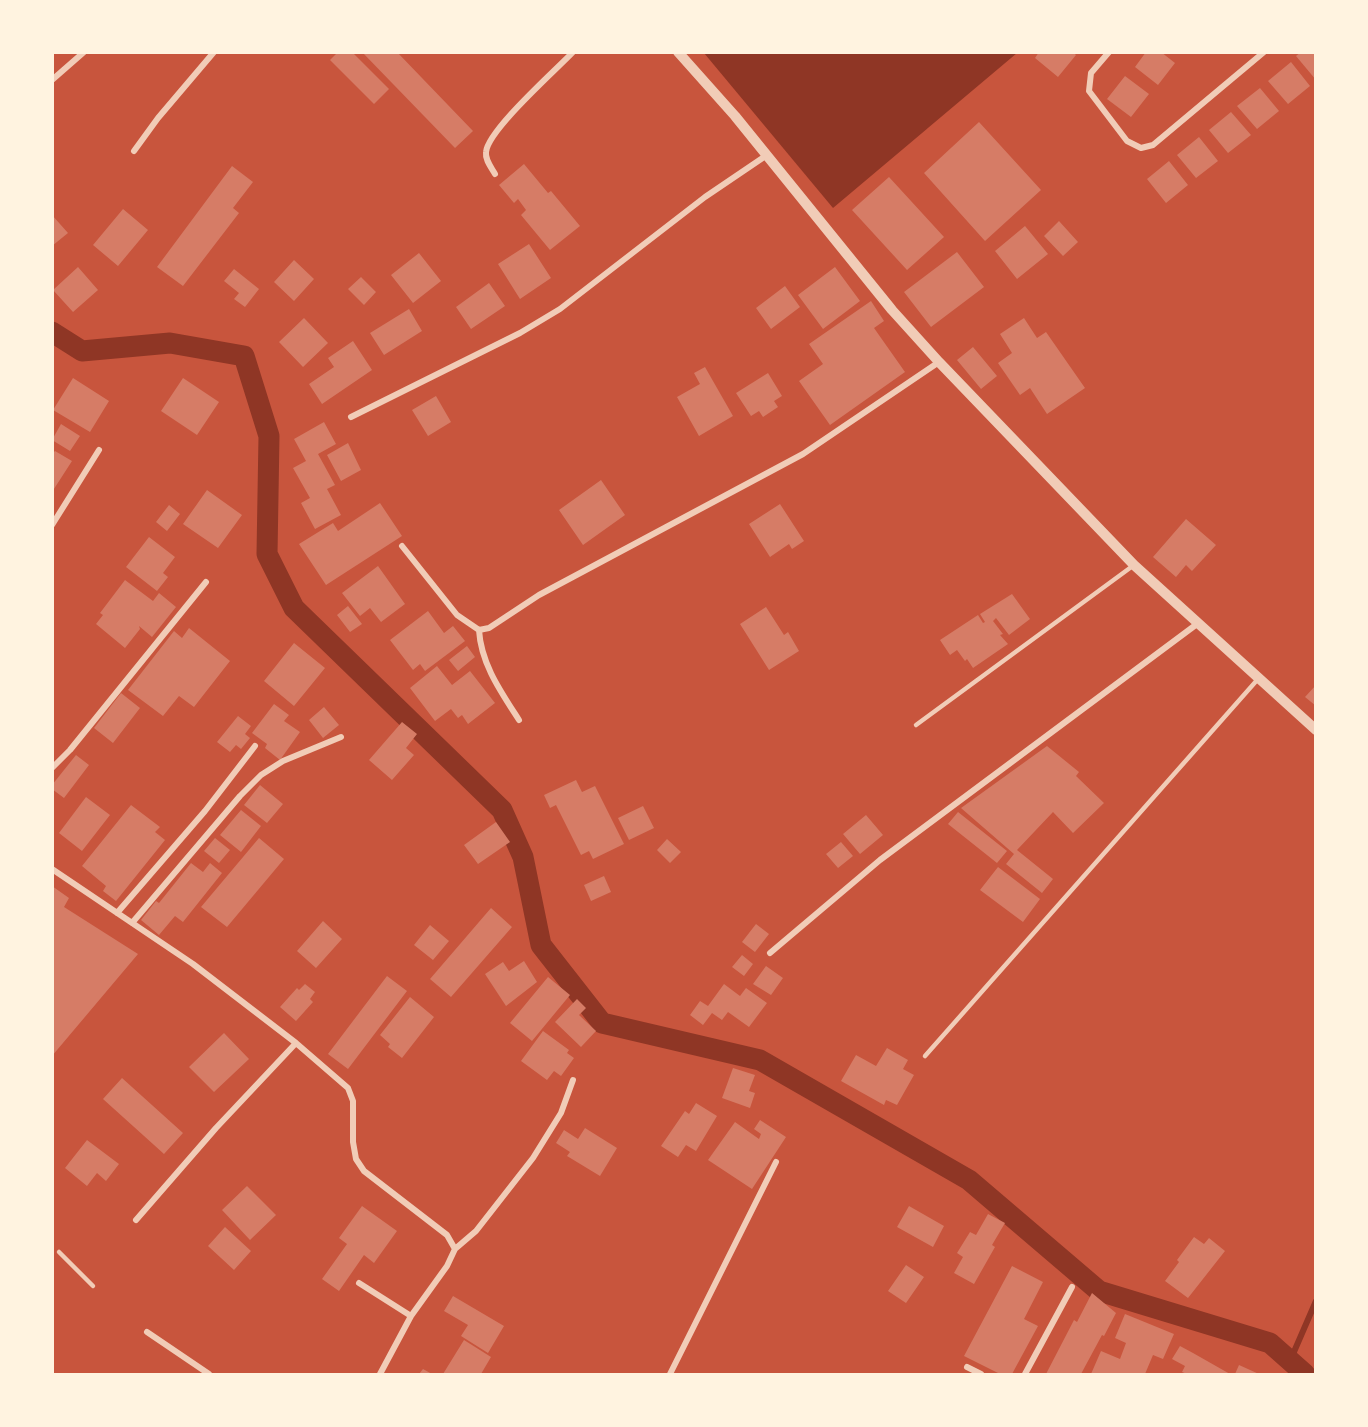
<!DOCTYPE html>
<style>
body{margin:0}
#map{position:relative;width:1368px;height:1427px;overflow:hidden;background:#c8553d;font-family:Barlow,sans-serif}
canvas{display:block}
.frame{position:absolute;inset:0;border:54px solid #fff3e0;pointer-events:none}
</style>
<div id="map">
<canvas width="1368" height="1427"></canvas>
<div class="frame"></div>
</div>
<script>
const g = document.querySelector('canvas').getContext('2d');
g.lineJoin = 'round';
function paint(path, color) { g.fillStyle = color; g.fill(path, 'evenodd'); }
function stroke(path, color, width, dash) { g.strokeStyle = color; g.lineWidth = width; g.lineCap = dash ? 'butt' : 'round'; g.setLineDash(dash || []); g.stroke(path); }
const water = new Path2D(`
 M704 53H1017L833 208Z`);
const stream = new Path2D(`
 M1290 1361 1316 1301`);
const canal = new Path2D(`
 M52 332 82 351 170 343 244 356 269 436 267 554 294 608 502 810 523 857 541 945 602 1023 760 1060 969 1180 1099 1291 1270 1343 1305 1374`);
const building = new Path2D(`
 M338 52H352L389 89 374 104 330 60Z
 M362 52H397L473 131 455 148Z
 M1039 52H1073L1076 55 1058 77 1035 58Z
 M1146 52H1161L1175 63 1158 85 1135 67Z
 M1301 52H1316V80L1296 56Z
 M1291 62 1310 86 1288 104 1268 81Z
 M1125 76 1149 94 1131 117 1107 99Z
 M1260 88 1279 111 1257 129 1237 106Z
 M1231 112 1251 135 1228 153 1209 130Z
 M979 122 1041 190 985 241 924 173Z
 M1199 137 1218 161 1196 178 1177 155Z
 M1169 161 1188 185 1166 203 1147 179Z
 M524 164 548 193 551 191 580 226 550 250 521 215 526 210 518 199 514 203 499 185Z
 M232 166 253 182 233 208 239 213 183 286 157 267Z
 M889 177 944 237 907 270 852 210Z
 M123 209 148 230 118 266 93 245Z
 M52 215 68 233 52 246Z
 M1059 221 1078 242 1063 256 1044 236Z
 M1025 226 1048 254 1017 279 995 251Z
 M529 244 551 278 520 299 498 264Z
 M957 252 984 287 931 327 904 292Z
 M419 253 441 281 413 303 391 275Z
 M294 260 314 279 294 301 274 282Z
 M78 267 98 290 73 312 53 290Z
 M835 267 860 301 823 329 798 295Z
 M234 269 259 289 245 307 234 299 239 293 224 281Z
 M361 277 376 292 364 305 348 289Z
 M489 283 505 306 471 329 456 307Z
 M785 286 800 307 771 329 756 308Z
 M871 301 884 321 874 328 905 372 830 425 799 381 823 364 809 344Z
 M409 309 422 331 384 355 370 333Z
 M304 318 328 343 303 367 279 342Z
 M1024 318 1037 338 1046 332 1085 388 1047 414 1030 388 1020 395 998 363 1012 353 1000 334Z
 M353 341 372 370 322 404 309 384 334 367 328 358Z
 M973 347 997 376 981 389 957 360Z
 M705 367 733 416 699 436 677 397 700 384 694 373Z
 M768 373 782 396 774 401 778 407 763 417 759 411 751 416 736 393Z
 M73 378 109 401 90 432 53 410Z
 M183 378 219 402 197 435 161 411Z
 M436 396 451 422 428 436 412 410Z
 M324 422 336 444 318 454 335 485 327 489 341 515 315 529 301 503 310 498 293 468 306 461 294 439Z
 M61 424 80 436 70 451 52 440Z
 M348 443 361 470 341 481 327 455Z
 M55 451 72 461 52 492V454Z
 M601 480 625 515 583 545 559 510Z
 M207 490 242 515 218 548 183 524Z
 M380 503 402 536 326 585 299 544 333 523 338 531Z
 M780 504 804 541 792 549 789 544 770 557 749 524Z
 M169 505 180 514 167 531 156 522Z
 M1186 519 1216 545 1192 571 1186 565 1176 577 1153 557Z
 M149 537 175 557 163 573 168 577 157 591 126 567Z
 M378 566 405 604 381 622 370 608 360 616 342 593Z
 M125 580 153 601 159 593 176 607 152 637 139 626 140 629 125 648 96 624 103 615 100 613Z
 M1012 594 1030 619 1009 635 996 618 993 621 1003 634 1000 635 1008 644 973 668 967 659 965 661 957 650 950 655 940 640 978 615 983 623 985 622 980 614Z
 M348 606 362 624 350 632 337 615Z
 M766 607 784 635 788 632 799 651 769 670 740 624Z
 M428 611 444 633 453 626 465 641 425 671 420 664 413 670 390 640Z
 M189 628 230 661 194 707 179 696 163 716 128 690 174 631 182 638Z
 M294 643 325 668 294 706 264 681Z
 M467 646 475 657 458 671 449 660Z
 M437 666 452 685 470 671 495 703 468 724 462 715 458 718 451 709 435 721 410 688Z
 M1316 685V706L1305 697Z
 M121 693 140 708 113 743 94 728Z
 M274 704 289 715 284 721 300 732 280 760 265 748 267 744 252 733Z
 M324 707 339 725 323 738 309 720Z
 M238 716 251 726 245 734 250 738 241 749 236 745 230 752 217 742Z
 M402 722 417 734 406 748 414 755 392 780 369 760Z
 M1047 746 1079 772 1076 776 1104 803 1073 833 1053 812 1017 850 1053 879 1042 893 1006 864 1014 854 961 808Z
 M76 755 89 765 64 798 52 789V785Z
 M576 780 582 792 595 786 624 844 593 859 589 851 581 855 556 805 550 808 544 795Z
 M260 785 283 804 267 823 244 805Z
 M86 797 110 815 82 851 59 833Z
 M131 805 160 827 155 832 165 840 116 901 103 891 106 886 82 866Z
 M643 806 654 828 629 840 618 818Z
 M241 810 261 826 241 852 220 835Z
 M958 812 1007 851 997 863 948 824Z
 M866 815 883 835 860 854 843 834Z
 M496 822 510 842 478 864 464 845Z
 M215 838 230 850 219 863 204 851Z
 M259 838 284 859 227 927 201 907Z
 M667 839 681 852 670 863 657 850Z
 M841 842 853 856 838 868 826 854Z
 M191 863 203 872 210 863 222 873 183 922 175 916 159 935 141 920 156 901 159 903Z
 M998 867 1040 899 1023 922 980 890Z
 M604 876 611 892 591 901 584 885Z
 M52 886 69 898 64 907 138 954 52 1056Z
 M491 908 512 927 451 997 430 979Z
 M323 921 342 939 316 968 297 951Z
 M756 924 769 934 755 952 742 942Z
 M430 925 449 941 433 960 414 945Z
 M742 955 753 964 744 976 732 967Z
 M524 961 537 982 506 1006 485 974 503 962 509 971Z
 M766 966 783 978 771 995 753 984Z
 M387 976 407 991 348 1069 328 1054Z
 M548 977 570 995 532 1041 510 1023Z
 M305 984 315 992 310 999 313 1002 296 1021 280 1007 297 988 299 990Z
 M724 984 740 996 746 988 767 1003 749 1027 728 1012 722 1020 712 1013 703 1025 690 1015 700 1001 708 1006Z
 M410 997 434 1017 402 1058 388 1047 390 1044 380 1035Z
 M577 999 586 1008 579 1015 596 1031 581 1047 555 1022Z
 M543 1031 569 1050 567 1053 574 1058 561 1076 554 1071 547 1080 521 1061Z
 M224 1033 249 1059 214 1092 189 1067Z
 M887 1048 908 1060 903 1069 914 1075 897 1105 886 1100 884 1105 841 1081 856 1055 876 1066Z
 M733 1068 755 1075 749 1091 755 1093 750 1108 722 1098Z
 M122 1078 183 1133 164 1154 103 1099Z
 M696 1103 717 1116 696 1151 686 1145 678 1157 661 1146 685 1111 689 1114Z
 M760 1120 786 1137 752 1189 708 1160 735 1122 759 1139 761 1134 754 1129Z
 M585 1128 617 1148 600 1176 567 1156 570 1152 556 1143 564 1130 578 1139Z
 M87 1140 119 1164 106 1181 97 1173 87 1186 65 1168Z
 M247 1186 276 1215 250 1240 222 1210Z
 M362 1206 397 1231 374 1263 364 1255 339 1291 322 1279 347 1244 339 1238Z
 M909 1206 944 1226 933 1247 897 1227Z
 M988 1214 1005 1223 992 1245 995 1247 974 1284 954 1273 963 1257 957 1253 970 1232 976 1235Z
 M225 1227 251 1251 234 1270 208 1246Z
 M1194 1237 1204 1244 1209 1238 1225 1251 1188 1298 1165 1281 1179 1262 1177 1260Z
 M906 1265 924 1277 906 1303 888 1291Z
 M1012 1266 1043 1282 1024 1319 1038 1326 1012 1374H1000L964 1356Z
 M1092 1293 1116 1313 1104 1336 1102 1335 1081 1374H1046L1074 1320 1077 1322Z
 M453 1296 504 1326 488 1353 461 1336 468 1325 444 1311Z
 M1125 1314 1174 1334 1163 1359 1153 1355 1145 1374H1091L1101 1351 1120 1359 1126 1343 1115 1338Z
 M464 1340 491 1357 481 1374H443Z
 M1180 1346 1193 1353 1230 1374H1187L1182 1372 1185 1366 1172 1359Z
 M1239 1365 1259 1374H1235Z
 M423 1369 432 1374H419Z`);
const service = new Path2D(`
 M916 725 1134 565
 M925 1056 1258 679
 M59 1252 93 1286`);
const minor = new Path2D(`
 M1109 52 1091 73 1089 91 1127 141 1141 148 1153 145 1264 52
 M52 80 84 52
 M134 151 158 118 214 52
 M495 174C491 167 485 160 486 152 488 130 555 71 573 52
 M351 417 520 333 560 309 705 197 767 155
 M52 525 99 450
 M402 546 457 615 479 630 489 628 539 595 803 454 939 362
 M479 630C481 664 501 692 519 720
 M52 768 70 750 206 582
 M52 869 193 964 296 1043 348 1088 353 1101V1142L356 1159 364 1171 447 1235 455 1249 447 1266 411 1316 380 1374
 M117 913 205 811 255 746
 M132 923 240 796 261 775 283 761 341 737
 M770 953 880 860 1197 624
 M136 1220 216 1128 296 1043
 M455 1249 476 1231 533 1158 561 1113 573 1080
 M359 1283 411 1316
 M147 1332 209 1374
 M967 1367 981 1374
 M670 1374 776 1162
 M1025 1374 1072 1287`);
const tertiary = new Path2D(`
 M678 52 735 116 892 310 939 362 1134 565 1316 730`);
paint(water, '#8f3625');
stroke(stream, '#8f3625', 6);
stroke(canal, '#8f3625', 21);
paint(building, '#d67c66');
stroke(service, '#f1ccb7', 4.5);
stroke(minor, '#f1ccb7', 6);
stroke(tertiary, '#f1ccb7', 10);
</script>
